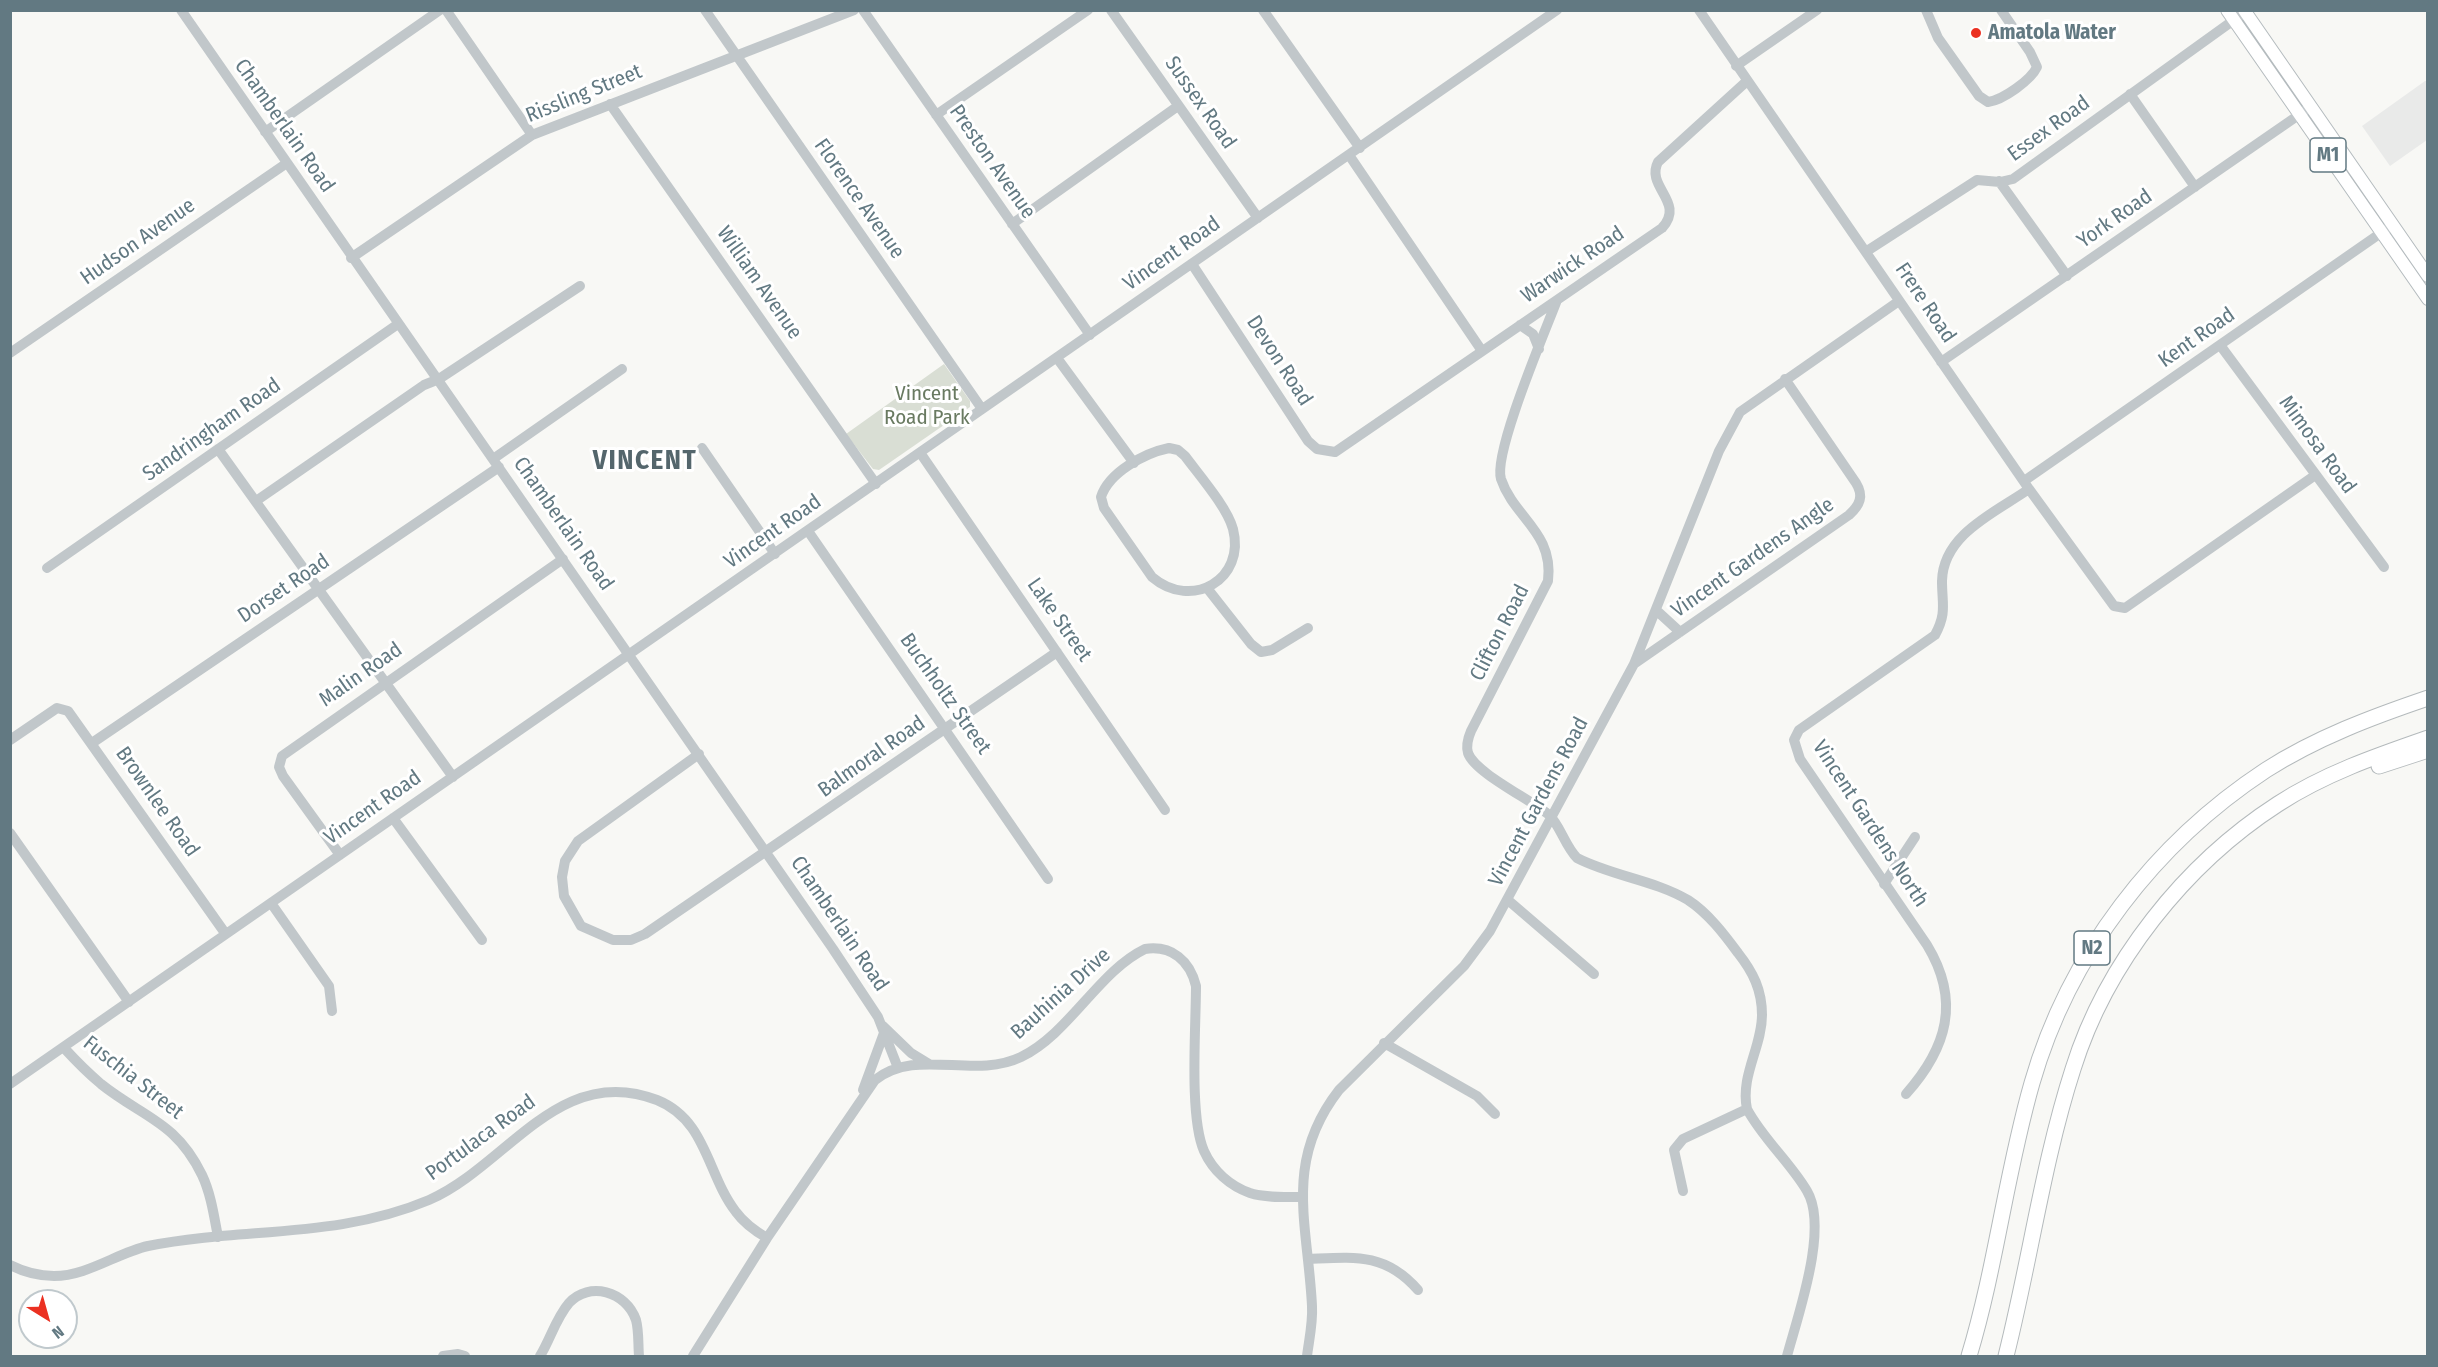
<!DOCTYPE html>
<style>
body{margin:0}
#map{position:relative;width:2438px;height:1367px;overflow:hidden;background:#f8f8f5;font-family:"Fira Sans Condensed",sans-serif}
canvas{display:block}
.frame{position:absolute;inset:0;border:12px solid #627982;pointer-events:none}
.north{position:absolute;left:18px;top:1289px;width:60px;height:60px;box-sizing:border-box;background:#fff;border:2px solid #c0c9cd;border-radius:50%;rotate:143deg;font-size:16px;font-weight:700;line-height:24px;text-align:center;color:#627982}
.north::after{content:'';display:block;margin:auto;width:21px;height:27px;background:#eb3122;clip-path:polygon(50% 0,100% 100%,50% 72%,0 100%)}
</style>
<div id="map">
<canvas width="2438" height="1367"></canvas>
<div class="frame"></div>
<div class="north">N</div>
</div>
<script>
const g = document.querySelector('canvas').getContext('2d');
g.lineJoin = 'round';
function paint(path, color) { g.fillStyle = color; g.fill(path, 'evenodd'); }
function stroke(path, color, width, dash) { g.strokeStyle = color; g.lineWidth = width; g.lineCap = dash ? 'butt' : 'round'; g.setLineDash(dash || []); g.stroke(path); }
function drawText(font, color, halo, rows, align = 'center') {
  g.font = font + ' "Fira Sans Condensed",sans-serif'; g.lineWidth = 6; g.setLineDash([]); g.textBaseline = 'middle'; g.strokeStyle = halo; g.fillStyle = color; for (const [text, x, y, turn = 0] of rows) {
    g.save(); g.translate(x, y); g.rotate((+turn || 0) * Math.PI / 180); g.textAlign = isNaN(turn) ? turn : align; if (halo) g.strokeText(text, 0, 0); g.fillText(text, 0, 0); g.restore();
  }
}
const built = new Path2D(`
 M2425 81H2428L2427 140 2390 166 2362 126Z`);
const green = new Path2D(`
 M944 364 970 401V407L879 470 873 469 846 434Z`);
const minor = new Path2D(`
 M181 10 833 949 878 1017 898 1068
 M446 10 532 135
 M705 10 982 409
 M863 10 1090 335
 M1111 10 1258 218
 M1263 10 1360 148
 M1699 10 2029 489 2114 606 2125 608 2314 476
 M1926 10 1938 38 1979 96 1988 102C2003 100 2031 80 2037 67L2030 52 2001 10
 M1736 66 1817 10
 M2130 94 2195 187
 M610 104 876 484
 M936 115 1088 10
 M265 132 440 10
 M1349 155 1482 351
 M1999 181 2067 276
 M1012 224 1178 106
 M1867 251 1977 180 2000 182 2013 179 2245 12
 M351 258 532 135 854 10
 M1192 264 1308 441 1317 449 1335 452 1662 228C1686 202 1645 187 1658 162L1747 81
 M1557 300C1545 332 1493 453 1501 479 1514 518 1554 532 1548 581L1471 731C1468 738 1466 746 1468 753 1475 773 1532 800 1549 815 1560 825 1565 846 1577 858 1612 876 1654 880 1688 900 1708 913 1724 934 1738 953 1753 972 1762 990 1762 1015 1762 1047 1740 1076 1747 1109 1763 1139 1790 1162 1807 1191 1829 1228 1798 1315 1787 1356
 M1520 325 1533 334 1539 349
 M2220 345 2384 567
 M10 353 287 163
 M1057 358 1134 463
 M1941 362 2306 110
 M702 448 775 554
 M1169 448 1178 450 1185 456C1199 475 1227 507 1233 529 1246 579 1192 611 1152 577L1104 508 1101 497C1109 472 1145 453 1169 448Z
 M218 449 453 777
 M921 454 1165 810
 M493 459 622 369
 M2024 481 2388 228
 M256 501 424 385 439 379 580 286
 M808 531 1048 879
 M47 568 398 324
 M1207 588 1251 644 1261 652 1272 650 1308 628
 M1656 610 1680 632
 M1634 664 1849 515C1860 505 1864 496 1856 483L1785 379
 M10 740 57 708 68 711 225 933
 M92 743 499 467
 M699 754 578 841 565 861 562 877 564 896 581 926 613 940H631L645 934 1057 652
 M393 818 482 940
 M10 833 129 1002
 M340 855 283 776 279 767 282 756 563 559
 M1884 884 1915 837
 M1509 901 1594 974
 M271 903 329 986 332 1011
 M883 1026 911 1053 929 1064
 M1384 1043 1477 1096 1495 1114
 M65 1049C76 1061 88 1073 101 1084 142 1117 176 1121 202 1175 211 1194 214 1216 218 1237
 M10 1084 1557 10
 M863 1090 884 1033
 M1906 1094C1947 1048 1961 1001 1927 945L1800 759 1794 740 1799 730 1935 635C1947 613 1942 604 1942 581 1943 534 1996 512 2029 489
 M1683 1191 1674 1150 1683 1139 1747 1109
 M1308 1259C1353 1257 1385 1252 1418 1290
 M10 1265C24 1272 39 1276 54 1276 87 1276 117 1253 148 1246 244 1227 337 1239 429 1200 507 1166 559 1062 657 1100 707 1120 707 1175 736 1212 744 1223 755 1231 767 1238
 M443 1356 458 1354 465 1356
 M540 1356C550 1340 556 1318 569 1303 589 1281 626 1291 636 1320 639 1331 638 1344 639 1356
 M693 1356 767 1238 875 1080C917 1047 973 1080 1021 1057 1069 1034 1099 971 1145 949 1172 945 1190 961 1196 986 1196 1027 1189 1117 1204 1151 1213 1171 1230 1186 1250 1193 1266 1198 1285 1197 1301 1197
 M1307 1356C1309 1340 1313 1323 1312 1306 1308 1224 1283 1162 1339 1090L1464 966 1490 931 1634 664 1719 451 1740 412 1899 301`);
const major = new Path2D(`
 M2227 10 2428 299
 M2244 10 2428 276`);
const highway = new Path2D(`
 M2379 766 2428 750
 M1969 1356C1996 1267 2006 1173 2032 1083 2069 954 2155 843 2266 770 2316 738 2372 717 2428 698
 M2006 1356C2030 1261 2043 1162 2073 1069 2106 963 2185 864 2278 804 2324 774 2376 756 2428 738`);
const markers = [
 [1976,33,6,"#eb3122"]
];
const shields = [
 [2328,155,36],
 [2092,948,36]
];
const shieldNames = [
 ["M1",2328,155],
 ["N2",2092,948]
];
const poiNames = [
 ["Amatola Water",1988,33]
];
const streetNames = [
 ["Rissling Street",584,94,-22],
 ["Sussex Road",1200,103,55],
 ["Chamberlain Road",284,126,55],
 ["Essex Road",2049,129,-36],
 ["Preston Avenue",992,162,55],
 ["Florence Avenue",859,199,55],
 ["York Road",2115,219,-35],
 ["Hudson Avenue",138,242,-35],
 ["Vincent Road",1172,254,-35],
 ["Warwick Road",1573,265,-34],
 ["William Avenue",759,283,55],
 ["Frere Road",1925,303,56],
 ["Kent Road",2197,338,-35],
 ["Devon Road",1279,361,57],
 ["Sandringham Road",212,430,-35],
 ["Mimosa Road",2317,445,54],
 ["Chamberlain Road",563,524,55],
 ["Vincent Road",773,532,-35],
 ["Vincent Gardens Angle",1753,558,-35],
 ["Dorset Road",284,589,-34],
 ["Lake Street",1059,620,55],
 ["Clifton Road",1500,633,-63],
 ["Malin Road",361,675,-35],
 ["Buchholtz Street",945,694,55],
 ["Balmoral Road",872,757,-35],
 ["Brownlee Road",157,802,55],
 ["Vincent Gardens Road",1539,802,-62],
 ["Vincent Road",373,808,-35],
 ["Vincent Gardens North",1870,824,57],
 ["Chamberlain Road",839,924,56],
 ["Bauhinia Drive",1061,994,-42],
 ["Fuschia Street",133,1078,38],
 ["Portulaca Road",481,1138,-36]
];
const parkNames = [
 ["Vincent",927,394],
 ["Road Park",927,418]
];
const districtNames = [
 ["VINCENT",645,461]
];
paint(built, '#e9eae9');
paint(green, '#d9ded4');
stroke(major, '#b4bbbe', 14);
stroke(highway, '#b4babc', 17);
stroke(minor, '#c1c7ca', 10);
stroke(major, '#fff', 12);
stroke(highway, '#fff', 15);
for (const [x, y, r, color] of markers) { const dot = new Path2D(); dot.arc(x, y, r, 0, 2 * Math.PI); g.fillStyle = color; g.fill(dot); stroke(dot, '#fff', 2); }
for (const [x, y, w] of shields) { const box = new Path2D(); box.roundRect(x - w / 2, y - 17, w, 34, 4.5); g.fillStyle = '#fff'; g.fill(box); stroke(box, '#627982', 1.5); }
drawText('bold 20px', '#627982', null, shieldNames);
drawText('bold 21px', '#627982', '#fff', poiNames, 'left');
drawText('21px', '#627982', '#fff', streetNames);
drawText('21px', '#697a61', '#fff', parkNames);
g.letterSpacing = '1.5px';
drawText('bold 27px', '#54666c', '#fff', districtNames);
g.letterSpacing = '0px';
</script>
